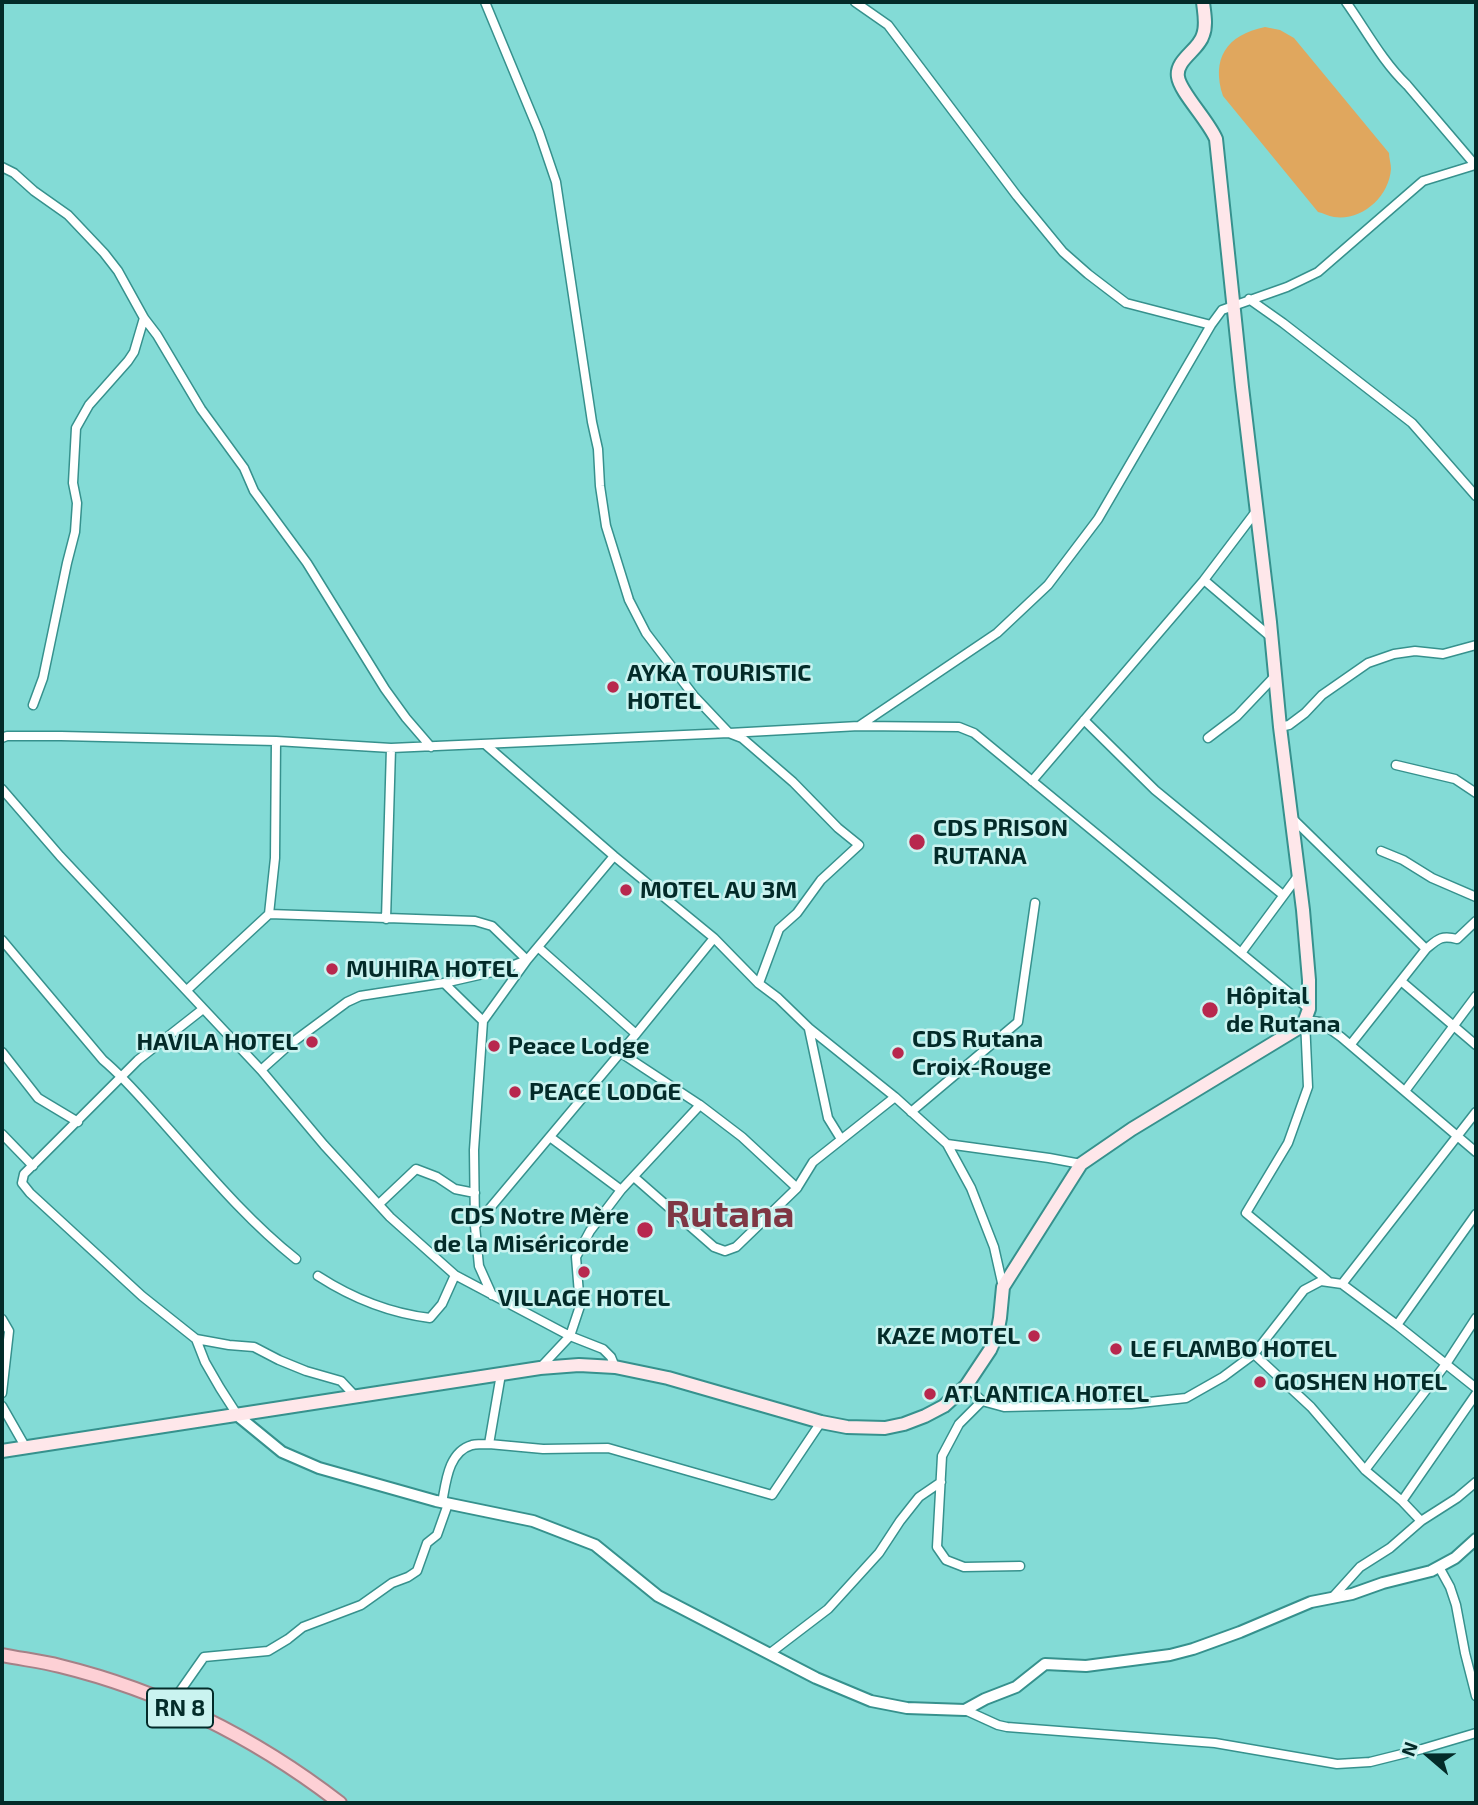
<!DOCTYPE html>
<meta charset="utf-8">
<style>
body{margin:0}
#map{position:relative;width:1478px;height:1805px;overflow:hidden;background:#83dbd6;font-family:"Exo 2",sans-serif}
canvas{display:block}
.frame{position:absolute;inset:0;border:4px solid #032b29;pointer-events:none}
.north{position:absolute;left:1394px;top:1721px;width:70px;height:70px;-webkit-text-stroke:5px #caf3f0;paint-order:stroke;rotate:290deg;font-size:19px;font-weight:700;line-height:28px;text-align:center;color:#032b29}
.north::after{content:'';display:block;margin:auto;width:24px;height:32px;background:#032b29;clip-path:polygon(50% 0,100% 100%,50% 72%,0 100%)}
</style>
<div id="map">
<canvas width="1478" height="1805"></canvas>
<div class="frame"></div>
<div class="north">N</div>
</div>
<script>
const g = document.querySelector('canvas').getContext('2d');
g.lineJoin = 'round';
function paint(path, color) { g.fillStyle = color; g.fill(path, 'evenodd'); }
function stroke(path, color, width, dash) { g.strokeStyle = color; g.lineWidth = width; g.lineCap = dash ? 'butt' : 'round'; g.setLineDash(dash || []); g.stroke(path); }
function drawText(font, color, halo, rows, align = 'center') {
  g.font = font + ' "Exo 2",sans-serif'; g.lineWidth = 5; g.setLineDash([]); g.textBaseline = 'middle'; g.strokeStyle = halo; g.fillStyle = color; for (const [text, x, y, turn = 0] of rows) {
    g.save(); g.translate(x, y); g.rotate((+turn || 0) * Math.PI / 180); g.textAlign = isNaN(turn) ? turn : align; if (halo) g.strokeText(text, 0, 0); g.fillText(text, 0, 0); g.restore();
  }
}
const green = new Path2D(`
 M1265 27 1280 30 1294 38 1389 153C1389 158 1391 164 1391 169 1389 197 1362 221 1334 217 1328 216 1323 213 1318 212L1223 96C1211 59 1226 35 1265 27Z`);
const minor = new Path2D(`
 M485 2 539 132 556 182 592 422 598 449 600 486 606 526 629 600 646 633 694 696 729 733 742 738 793 782 838 828 859 845 821 880 797 913 779 929 759 983
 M855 2 888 25 1017 196 1063 252 1088 274 1126 303 1211 325
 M1346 2C1366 30 1382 61 1407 85L1476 166
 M2 167 14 173 34 191 68 215 104 253 118 271 144 318 157 335 201 409 244 468 254 491 307 563 385 689 406 718 431 747
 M1249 299 1283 323 1412 423 1476 496
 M1204 580 1257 510
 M33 705 43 678 67 563 75 532 77 503 73 483 76 428 89 405 128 361 134 352 144 318
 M1084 720 1155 790 1283 895
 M859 726 959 727 974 733 1309 1009
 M1280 727 1289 725 1305 713 1322 695 1368 663 1394 654 1415 651 1443 654 1476 645
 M2 738 7 736H61L276 741 391 748 729 733 859 726 997 633 1048 585 1098 519 1211 325 1222 310 1287 287 1318 272 1423 181 1475 165
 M1208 738 1237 716 1275 676
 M486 745 614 856 714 938 758 983 778 998 809 1028 895 1097 947 1144 971 1188 994 1247 1003 1287
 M1396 765 1455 779 1476 793
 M1032 781 1204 580 1272 638
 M2 789 60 856 261 1070 324 1145 390 1217 455 1275 570 1336 603 1349 611 1357 615 1367
 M1291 817 1426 949
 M1381 851 1403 860 1432 878 1476 897
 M269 914 275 858 276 741
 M386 919 391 748
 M2 940 103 1060C127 1080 146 1104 167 1127 207 1172 248 1221 296 1259
 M539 948 636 1034
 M1241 953 1298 876
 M1401 981 1476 1045
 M444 983 483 1021 474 1150 475 1226 479 1266 492 1295
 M187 990 269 914 475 921 492 926 527 960 483 1021
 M203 1009 138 1060 24 1174 22 1183 30 1193 142 1296 196 1339 205 1362 220 1388 238 1416
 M809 1029 828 1118 841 1139
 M1351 1044 1426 949C1438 939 1441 935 1457 939L1476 921
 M2 1052 38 1098 78 1122
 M621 1053 700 1105 742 1137 797 1188 736 1247 725 1251 714 1247 634 1177
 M261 1070 289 1045 347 1002 360 996 444 983 501 970 527 960 614 856
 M1405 1091 1476 996
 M911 1112 1018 1022 1035 903
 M2 1134 33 1166
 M947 1144 1049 1158 1081 1164
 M797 1188 813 1162 895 1097
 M621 1190 700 1105
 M379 1204 416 1169 437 1177 455 1189 475 1193
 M475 1226 636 1034 714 938
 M318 1276C352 1298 389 1313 430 1318L442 1304 455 1275
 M1328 1281 1246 1213 1288 1143 1308 1087 1305 1020 1320 1022 1341 1037 1476 1152
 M1342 1284 1397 1325 1476 1388
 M2 1319 9 1331 2 1393
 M1397 1325 1476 1214
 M196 1339 229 1345 254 1347 279 1360 306 1371 341 1381 356 1397
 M1254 1354 1311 1407 1365 1470 1402 1501 1421 1521
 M540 1368 570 1336 580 1306 576 1257 590 1231 621 1190 550 1137
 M966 1386 982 1401 1004 1407 1131 1404 1186 1398 1223 1377 1254 1354 1304 1290 1321 1281 1342 1284 1476 1112
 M982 1401 959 1424 942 1456 937 1547 946 1560 964 1567 1020 1566
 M2 1406 26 1448
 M489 1444 543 1449 608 1448 772 1495 821 1422
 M1365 1470 1446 1364 1476 1318
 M1402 1501 1476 1394
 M442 1503C446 1482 448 1452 472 1445 477 1444 484 1444 489 1444L501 1374
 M1439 1567 1450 1587 1456 1605 1465 1653 1476 1696
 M1332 1598 1360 1567 1390 1548 1421 1521 1457 1498 1476 1482
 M769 1654 828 1609 879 1553 900 1521 919 1497 941 1482
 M171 1704 204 1657 268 1651 288 1639 303 1627 361 1605 392 1583 408 1577 417 1571 427 1543 437 1535 448 1504
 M965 1710 998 1725 1007 1727 1215 1743 1337 1764 1370 1762 1422 1749 1476 1733`);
const tertiary = new Path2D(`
 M238 1416 282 1452 319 1468 436 1501 533 1521 595 1545 658 1596 816 1678 871 1701 907 1708 965 1710 985 1699 1016 1687 1045 1664 1086 1666 1170 1655 1193 1649 1240 1632 1311 1602 1352 1594 1383 1583 1431 1571 1455 1558 1476 1539`);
const secondary = new Path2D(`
 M2 1451 540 1368 579 1365 615 1367 668 1378 821 1422 847 1427 885 1428 904 1424 925 1416 944 1406 966 1386 990 1350 997 1334 1000 1318 1003 1287 1081 1164 1132 1129 1300 1027 1305 1020 1309 1009V980L1303 910 1280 727 1270 622 1242 387 1216 139C1208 120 1180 92 1178 77 1175 60 1199 50 1203 35 1207 25 1204 12 1203 2`);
const primary = new Path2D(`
 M2 1655C21 1659 41 1661 60 1666 162 1691 257 1739 340 1803`);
const markers = [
 [613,687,7,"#b8284e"],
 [917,842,9,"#b8284e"],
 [626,890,7,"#b8284e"],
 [332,969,7,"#b8284e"],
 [1210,1010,9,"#b8284e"],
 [312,1042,7,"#b8284e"],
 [494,1046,7,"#b8284e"],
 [898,1053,7,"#b8284e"],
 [515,1092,7,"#b8284e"],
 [645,1230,9,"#b8284e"],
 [584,1272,7,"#b8284e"],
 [1034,1336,7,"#b8284e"],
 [1116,1349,7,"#b8284e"],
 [1260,1382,7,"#b8284e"],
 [930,1394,7,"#b8284e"]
];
const shields = [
 [180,1708,66]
];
const shieldNames = [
 ["RN 8",180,1708]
];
const poiNames = [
 ["AYKA TOURISTIC",627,673],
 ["HOTEL",627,701],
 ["CDS PRISON",933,828],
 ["RUTANA",933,856],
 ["MOTEL AU 3M",640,890],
 ["MUHIRA HOTEL",346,969],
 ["Hôpital",1226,996],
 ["de Rutana",1226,1024],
 ["CDS Rutana",912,1039],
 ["Croix-Rouge",912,1067],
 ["HAVILA HOTEL",298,1042,"right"],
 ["Peace Lodge",508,1046],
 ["PEACE LODGE",529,1092],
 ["CDS Notre Mère",629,1216,"right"],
 ["de la Miséricorde",629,1244,"right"],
 ["VILLAGE HOTEL",584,1298,"center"],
 ["KAZE MOTEL",1020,1336,"right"],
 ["LE FLAMBO HOTEL",1130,1349],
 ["GOSHEN HOTEL",1274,1382],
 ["ATLANTICA HOTEL",944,1394]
];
const townNames = [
 ["Rutana",730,1214]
];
paint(green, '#e0a75e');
stroke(minor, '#36918d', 11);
stroke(tertiary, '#36918d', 14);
stroke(secondary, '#36918d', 16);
stroke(primary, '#a58187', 16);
stroke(minor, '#fff', 8);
stroke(tertiary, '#fff', 10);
stroke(secondary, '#fee7ea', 12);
stroke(primary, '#fdd0d5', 12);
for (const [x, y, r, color] of markers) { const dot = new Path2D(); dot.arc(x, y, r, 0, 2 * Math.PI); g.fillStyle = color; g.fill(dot); stroke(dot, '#caf3f0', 2.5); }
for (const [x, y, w] of shields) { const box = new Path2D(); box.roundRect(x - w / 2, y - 19.5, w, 39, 5); g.fillStyle = '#caf3f0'; g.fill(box); stroke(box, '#032b29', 2); }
drawText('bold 23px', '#032b29', null, shieldNames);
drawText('bold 24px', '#032b29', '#caf3f0', poiNames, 'left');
drawText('bold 38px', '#7f3744', '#caf3f0', townNames);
</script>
